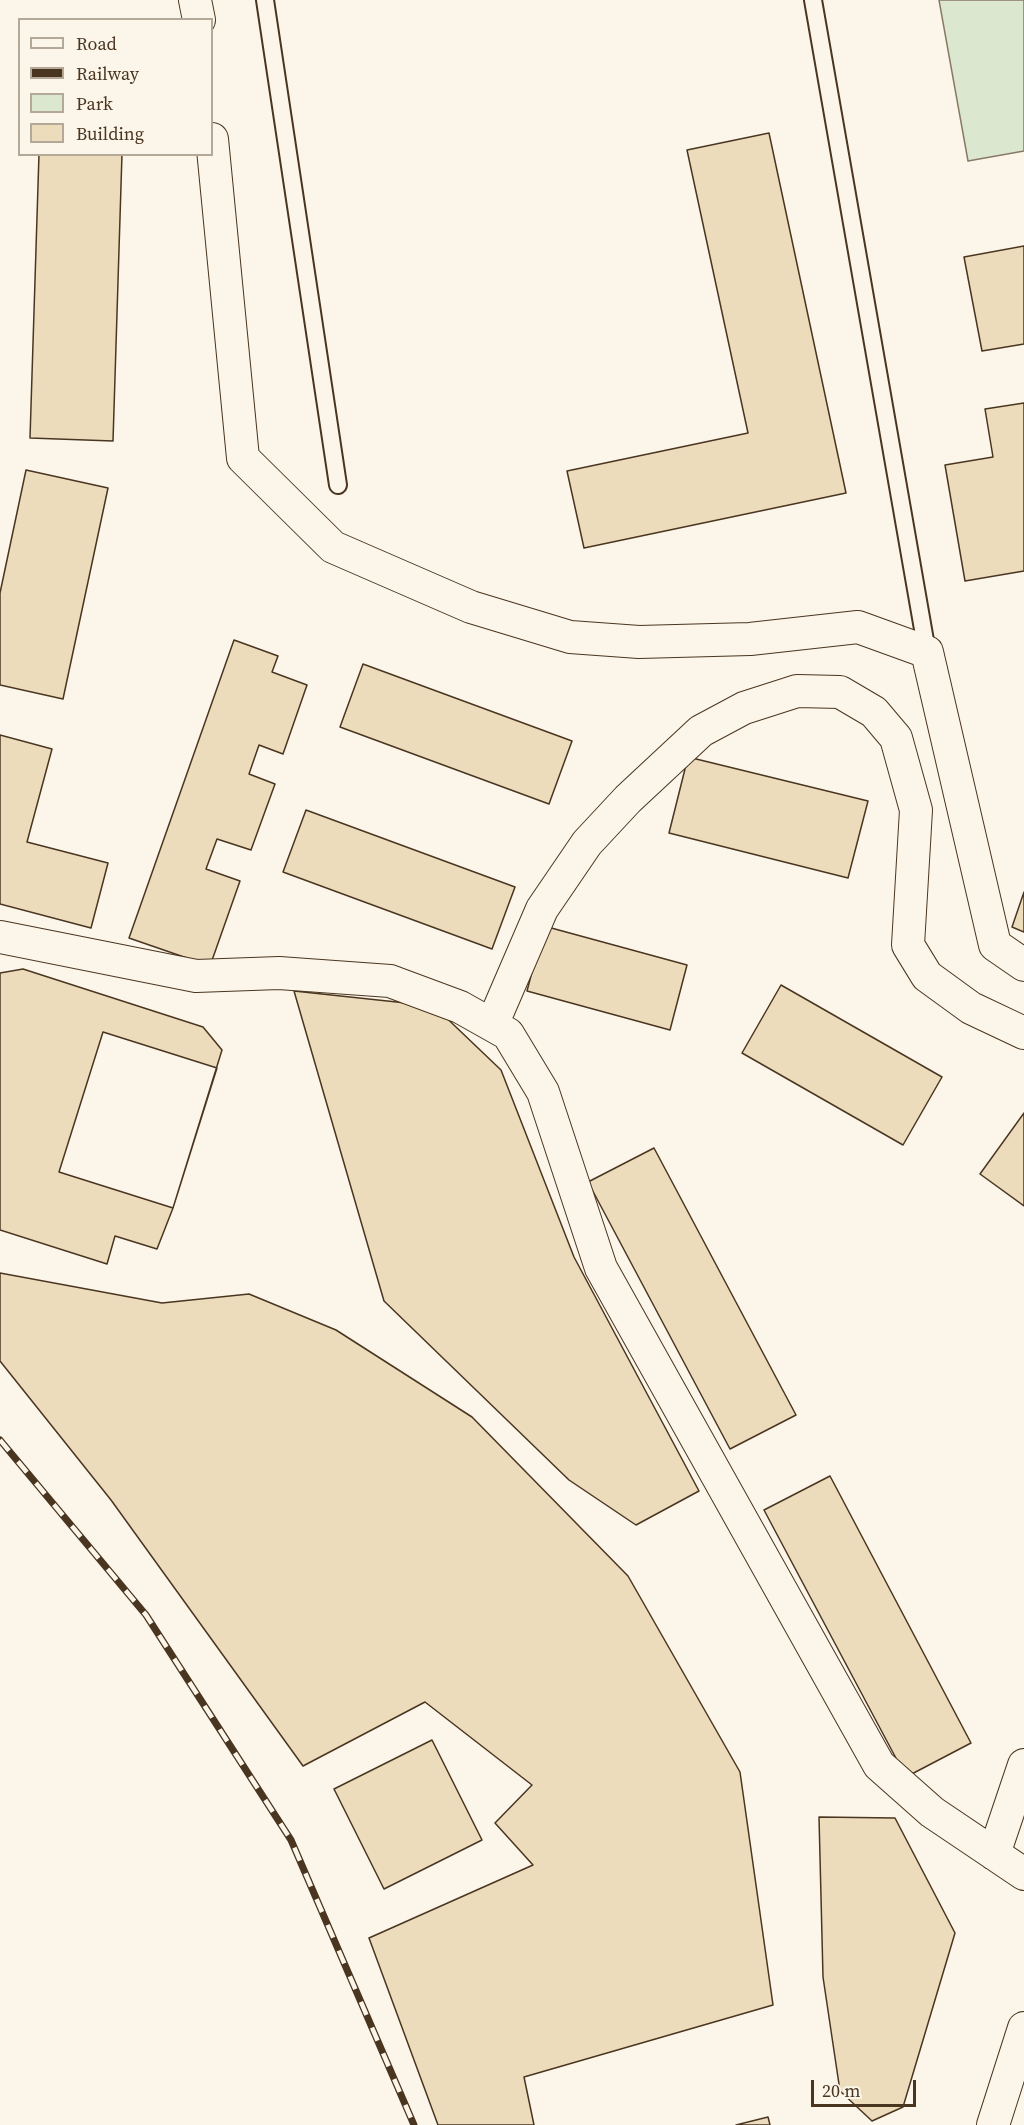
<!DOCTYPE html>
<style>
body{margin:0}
#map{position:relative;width:1024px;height:2125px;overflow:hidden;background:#fbf6e9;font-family:"Source Serif 4",serif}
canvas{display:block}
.legend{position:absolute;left:18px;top:18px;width:195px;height:138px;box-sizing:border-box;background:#fbf6e9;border:2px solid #b4a999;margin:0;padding:8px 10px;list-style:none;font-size:18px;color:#4a3520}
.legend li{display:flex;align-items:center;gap:12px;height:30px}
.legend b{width:30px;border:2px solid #b4a999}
.scale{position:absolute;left:811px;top:2080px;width:105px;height:27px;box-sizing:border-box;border:3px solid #4a3520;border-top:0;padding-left:8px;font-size:18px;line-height:21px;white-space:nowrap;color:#4a3520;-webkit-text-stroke:4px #fbf6e9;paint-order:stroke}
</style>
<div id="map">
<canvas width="1024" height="2125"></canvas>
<ul class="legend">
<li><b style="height:8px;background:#fbf6e9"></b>Road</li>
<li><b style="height:8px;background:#4a3520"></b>Railway</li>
<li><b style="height:16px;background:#dce7d0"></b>Park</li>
<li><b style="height:16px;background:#ecdcbc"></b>Building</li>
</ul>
<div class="scale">20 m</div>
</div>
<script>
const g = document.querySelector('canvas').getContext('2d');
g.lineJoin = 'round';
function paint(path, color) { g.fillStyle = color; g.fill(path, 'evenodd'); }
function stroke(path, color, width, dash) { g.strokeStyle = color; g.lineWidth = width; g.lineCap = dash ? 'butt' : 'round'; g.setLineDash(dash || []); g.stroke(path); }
const green = new Path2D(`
 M939 0H1024V151L968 161Z`);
const building = new Path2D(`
 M769 133 846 493 584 548 567 471 748 433 687 150Z
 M39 154H122L113 441 30 438Z
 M1024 246V344L982 351 964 257Z
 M1024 403V571L965 581 945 465 993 457 985 409Z
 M26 470 108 488 63 699 0 685V593Z
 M234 640 278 656 272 672 307 685 283 754 259 745 249 774 275 784 251 850 217 839 206 869 240 881 210 966 129 938Z
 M363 664 572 741 549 804 340 727Z
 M0 735 52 749 27 842 108 863 91 928 0 904Z
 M688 757 868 801 848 878 669 833Z
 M306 810 515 887 492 949 283 872Z
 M1024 892V932L1012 927Z
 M544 926 687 965 670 1030 527 991Z
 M23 969 203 1027 222 1050 173 1208 157 1249 115 1236 107 1264 0 1230V973Z
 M781 985 942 1077 903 1145 742 1053Z
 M294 991 434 1006 501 1070 574 1257 699 1491 636 1525 569 1480 384 1301Z
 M103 1032 217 1068 173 1208 59 1172Z
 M1024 1113V1206L980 1174Z
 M654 1148 796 1415 730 1449 588 1182Z
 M0 1273 162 1303 249 1294 336 1330 472 1417 628 1576 740 1772 773 2005 524 2077 534 2125H438L369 1938 533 1865 495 1823 532 1785 425 1702 303 1766 111 1500 0 1361Z
 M830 1476 971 1743 906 1777 764 1510Z
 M432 1740 482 1840 384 1889 334 1789Z
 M819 1817 895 1818 955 1933 903 2107 872 2121 840 2091 823 1977Z
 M768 2117 770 2125H736Z`);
const lane = new Path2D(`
 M265 0 338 485
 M813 0 927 652`);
const street = new Path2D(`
 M195 0 199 20
 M212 139 243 458 333 547 471 607 570 637 639 642 750 639 858 627 927 652 995 945 1024 965
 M0 937 196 976 279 973 390 981 460 1007 508 1034 543 1092 601 1268 879 1765 932 1812 1024 1874
 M492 1025 542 909 587 843 628 799 701 731 744 708 797 691 840 692 874 712 896 738 916 810 908 945 927 976 971 1008 1024 1033
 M994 1854 1024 1765
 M993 2125 1024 2028`);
const rail = new Path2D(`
 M0 1440 146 1615 291 1840 414 2125`);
paint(green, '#dce7d0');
stroke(green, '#887966', 1.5);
paint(building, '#ecdcbc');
stroke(building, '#4a3520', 1.5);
stroke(lane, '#4a3520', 20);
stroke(street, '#4a3520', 34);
stroke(lane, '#fbf6e9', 16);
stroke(street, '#fbf6e9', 32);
stroke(rail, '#4a3520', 7);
stroke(rail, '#fbf6e9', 4.5, [14]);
</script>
